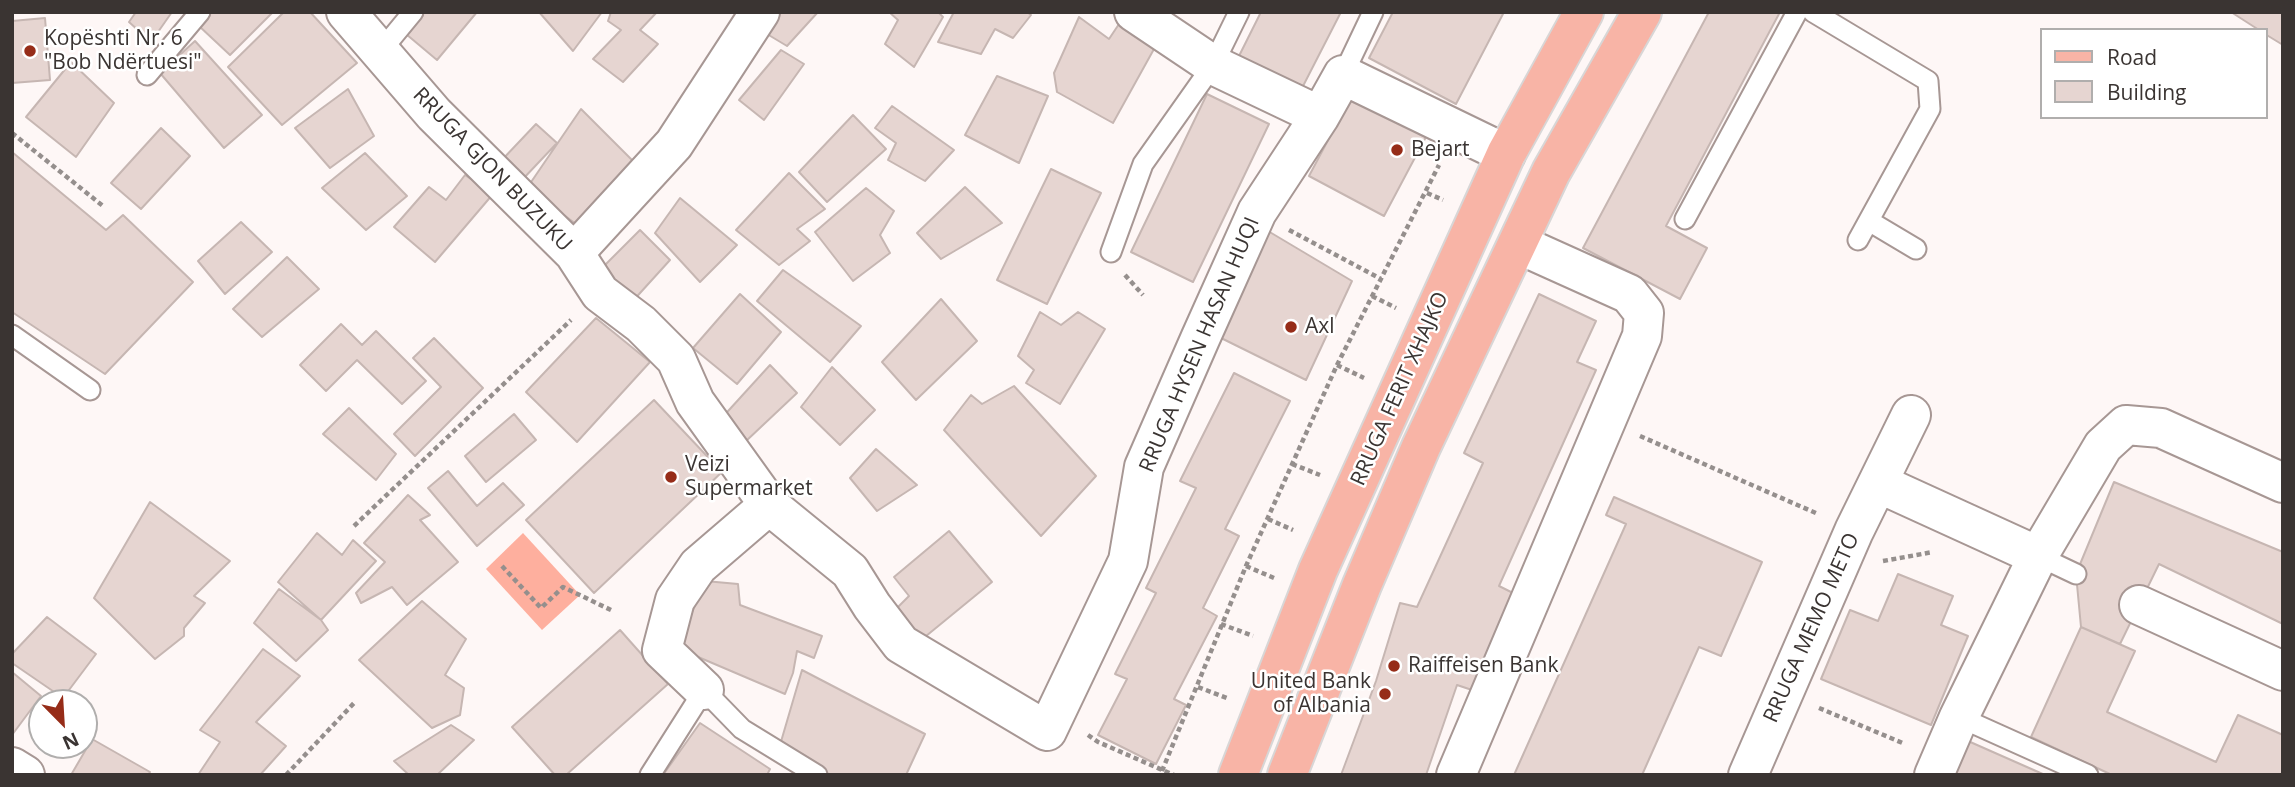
<!DOCTYPE html>
<meta charset="utf-8">
<style>
body{margin:0}
#map{position:relative;width:2295px;height:787px;overflow:hidden;background:#fef7f6;font-family:"Open Sans",sans-serif}
canvas{display:block}
.frame{position:absolute;inset:0;border:14px solid #3a3432;pointer-events:none}
.legend{position:absolute;left:2040px;top:28px;width:228px;height:91px;box-sizing:border-box;background:#fff;border:2px solid #b0aead;margin:0;padding:9px 12px;list-style:none;font-size:21px;color:#3a3432}
.legend li{display:flex;align-items:center;gap:14px;height:35px}
.legend b{width:35px;border:2px solid #b0aead}
.north{position:absolute;left:28px;top:689px;width:70px;height:70px;box-sizing:border-box;background:#fff;border:2px solid #b0aead;border-radius:50%;rotate:156deg;font-size:19px;font-weight:700;line-height:28px;text-align:center;color:#3a3432}
.north::after{content:'';display:block;margin:auto;width:24px;height:32px;background:#962c18;clip-path:polygon(50% 0,100% 100%,50% 72%,0 100%)}
</style>
<div id="map">
<canvas width="2295" height="787"></canvas>
<div class="frame"></div>
<ul class="legend">
<li><b style="height:9px;background:#f8b4a6"></b>Road</li>
<li><b style="height:19px;background:#e6d5d1"></b>Building</li>
</ul>
<div class="north">N</div>
</div>
<script>
const g = document.querySelector('canvas').getContext('2d');
g.lineJoin = 'round';
function paint(path, color) { g.fillStyle = color; g.fill(path, 'evenodd'); }
function stroke(path, color, width, dash) { g.strokeStyle = color; g.lineWidth = width; g.lineCap = dash ? 'butt' : 'round'; g.setLineDash(dash || []); g.stroke(path); }
function drawText(font, color, halo, rows, align = 'center') {
  g.font = font + ' "Open Sans",sans-serif'; g.lineWidth = 5; g.setLineDash([]); g.textBaseline = 'middle'; g.strokeStyle = halo; g.fillStyle = color; for (const [text, x, y, turn = 0] of rows) {
    g.save(); g.translate(x, y); g.rotate((+turn || 0) * Math.PI / 180); g.textAlign = isNaN(turn) ? turn : align; if (halo) g.strokeText(text, 0, 0); g.fillText(text, 0, 0); g.restore();
  }
}
const green = new Path2D(`
 M523 533 580 595 542 630 486 569Z`);
const building = new Path2D(`
 M136 12H172L151 42 129 22Z
 M210 12H273L230 55 199 26Z
 M284 12H310L357 63 282 125 228 67Z
 M424 12H477L437 60 406 34Z
 M539 12H602L573 51Z
 M611 12H657L640 30 658 44 623 82 593 59 621 30 608 21Z
 M775 12H818L787 46 762 31Z
 M889 12H938L943 17 914 67 885 44 898 20Z
 M954 12H1027L1031 15 1013 38 995 29 981 54 938 42Z
 M1261 12H1341L1301 90 1238 58Z
 M1393 12H1504L1456 104 1369 58Z
 M1709 12H1780L1666 226 1707 248 1680 299 1583 248Z
 M2231 12H2283V45L2265 34V30H2259Z
 M1079 17 1109 39 1119 24 1154 49 1113 123 1057 92 1054 73Z
 M45 18 50 80 12 83V21Z
 M195 41 262 115 224 148 160 73Z
 M781 50 804 64 764 120 739 100Z
 M71 62 114 103 76 157 26 117Z
 M997 76 1048 96 1019 163 965 135Z
 M348 89 374 136 330 168 295 128Z
 M1207 94 1269 124 1193 282 1131 252Z
 M1352 95 1427 135 1384 216 1309 176Z
 M892 106 954 150 925 181 888 160 896 143 875 128Z
 M581 109 638 166 576 224 527 188Z
 M853 115 886 149 827 202 799 172Z
 M536 124 557 143 522 180 500 162Z
 M161 128 190 156 141 209 111 183Z
 M12 152 106 230 123 215 193 282 105 374 12 312Z
 M365 153 407 196 366 230 322 188Z
 M1051 169 1101 193 1047 304 997 280Z
 M789 173 825 209 797 229 810 241 779 265 736 230Z
 M465 175 493 194 435 262 394 227 429 187 446 200Z
 M965 187 1002 223 941 259 917 233Z
 M866 188 894 211 880 235 890 253 853 281 815 232Z
 M680 198 737 245 700 282 655 233Z
 M241 222 272 252 225 294 198 261Z
 M640 230 670 260 631 303 598 272Z
 M1268 231 1352 281 1306 380 1221 338Z
 M287 257 319 289 262 337 233 309Z
 M783 270 861 326 830 362 757 301Z
 M740 294 781 332 737 384 693 348Z
 M1539 294 1596 321 1577 362 1596 370 1499 586 1519 596 1475 691 1457 685 1426 775H1341L1376 681 1400 603 1417 607 1483 463 1464 453Z
 M941 299 977 341 916 400 882 362Z
 M1040 312 1061 325 1078 312 1105 329 1060 404 1026 383 1034 370 1018 356Z
 M596 318 650 362 577 442 526 392Z
 M341 324 362 345 376 331 426 381 402 404 357 360 326 391 300 365Z
 M434 338 483 388 415 456 394 434 441 387 413 358Z
 M770 365 797 393 745 442 719 421Z
 M832 367 875 410 840 445 801 407Z
 M1234 373 1290 401 1225 529 1239 536 1203 608 1217 616 1174 699 1186 705 1156 764 1098 735 1127 679 1115 674 1156 593 1146 588 1196 488 1180 481Z
 M1014 386 1096 476 1041 536 944 430 971 395 982 404Z
 M654 400 722 472 594 593 526 520Z
 M349 408 396 454 376 480 323 434Z
 M514 414 536 440 486 482 465 456Z
 M876 449 917 485 877 511 850 478Z
 M448 471 477 506 503 483 524 505 477 546 428 488Z
 M2114 482 2283 552V624L2159 564 2120 644 2081 627 2076 574Z
 M408 495 430 515 420 520 458 562 407 605 392 587 361 603 356 593 385 562 364 543Z
 M1614 497 1762 562 1721 656 1699 647 1642 775H1514L1626 524 1606 515Z
 M150 502 230 561 194 596 205 603 184 628V636L155 659 94 598Z
 M949 531 992 582 920 641 891 614 909 596 894 577Z
 M317 533 342 555 353 540 376 561 321 620 278 582Z
 M1898 574 1953 596 1941 625 1968 636 1931 725 1821 679 1850 610 1878 621Z
 M705 581 738 584 740 605 822 636 814 658 797 651 793 673 785 694 677 648Z
 M279 589 321 620 328 630 296 661 254 623Z
 M422 601 466 639 445 675 464 688 460 715 432 728 359 660Z
 M47 617 96 654 63 698 12 663V654Z
 M2081 627 2135 651 2107 712 2216 762 2238 715 2283 735V770L2281 775H2112L2031 737Z
 M620 630 668 684 566 775H555L512 727Z
 M263 649 300 676 256 722 286 746 260 775H198L220 742 200 730Z
 M802 670 925 734 906 775H828L780 745Z
 M12 672 41 696 12 735Z
 M700 723 770 769 767 775H663Z
 M451 725 474 740 437 775H409L394 761Z
 M92 739 150 772 148 775H71Z
 M1968 741 2045 775H1952Z`);
const path = new Path2D(`
 M12 133 103 206
 M1427 193 1443 200
 M1289 230 1381 279
 M1125 275 1143 295
 M1372 296 1396 308
 M1337 365 1364 378
 M1640 436 1818 514
 M1292 464 1320 475
 M1268 519 1293 530
 M354 526 571 320
 M1883 561 1933 552
 M502 566 541 608 563 587 611 610
 M1246 566 1274 578
 M1221 624 1253 636
 M1198 687 1227 698
 M1819 708 1905 744
 M1088 735 1098 742 1174 775
 M1162 771 1246 566 1337 365 1439 165
 M286 775 355 702`);
const service = new Path2D(`
 M1813 12 1928 81 1930 109 1858 240
 M380 52 413 12
 M147 75 200 12
 M1343 75 1373 12
 M1685 219 1797 12
 M1869 221 1916 249
 M1111 252 1143 164 1213 65 1239 12
 M12 335 90 390
 M2038 556 2076 574
 M1959 717 2088 775
 M650 775 704 690 742 729 817 775`);
const minor = new Path2D(`
 M346 12 434 114 574 253 600 293 641 324 676 359 695 402 769 505 850 571 872 606 901 644 1047 731 1128 561 1144 467 1200 339 1257 212 1320 116 1343 75 1506 154
 M1134 12 1213 65 1320 116
 M574 253 674 144 760 12
 M1878 483 2038 556
 M2139 605 2283 671
 M704 690 662 650 675 600 698 566 769 505
 M12 767 25 775
 M1456 775 1642 336 1644 313 1629 294 1518 244
 M1748 775 1854 531 1911 415
 M1934 775 1959 717 2038 556 2103 446 2126 425 2161 428 2283 483`);
const primary = new Path2D(`
 M1238 775 1318 570 1506 154 1584 12
 M1287 775 1362 585 1421 447 1551 172 1642 12`);
const markers = [
 [30,51,7,"#962c18"],
 [1397,150,7,"#962c18"],
 [1291,327,7,"#962c18"],
 [671,477,7,"#962c18"],
 [1394,666,7,"#962c18"],
 [1385,694,7,"#962c18"]
];
const poiNames = [
 ["Kopështi Nr. 6",44,39],
 ["\"Bob Ndërtuesi\"",44,63],
 ["Bejart",1411,150],
 ["Axl",1305,327],
 ["Veizi",685,465],
 ["Supermarket",685,489],
 ["Raiffeisen Bank",1408,666],
 ["United Bank",1371,682,"right"],
 ["of Albania",1371,706,"right"]
];
const streetNames = [
 ["RRUGA GJON BUZUKU",492,170,46],
 ["RRUGA HYSEN HASAN HUQI",1200,345,-67],
 ["RRUGA FERIT XHAJKO",1400,389,-66],
 ["RRUGA MEMO METO",1812,628,-66]
];
paint(green, '#feaf9e');
paint(building, '#e6d5d1');
stroke(building, '#c6b6b2', 2);
stroke(service, '#a79794', 23);
stroke(minor, '#a79794', 42);
stroke(primary, '#d8d6d6', 42);
stroke(path, '#958f8d', 4.5, [5, 3.5]);
stroke(service, '#fff', 19);
stroke(minor, '#fff', 38);
stroke(primary, '#f8b4a6', 38);
for (const [x, y, r, color] of markers) { const dot = new Path2D(); dot.arc(x, y, r, 0, 2 * Math.PI); g.fillStyle = color; g.fill(dot); stroke(dot, '#fff', 2.5); }
drawText('21px', '#3a3432', '#fff', poiNames, 'left');
drawText('21px', '#3a3432', '#fff', streetNames);
</script>
